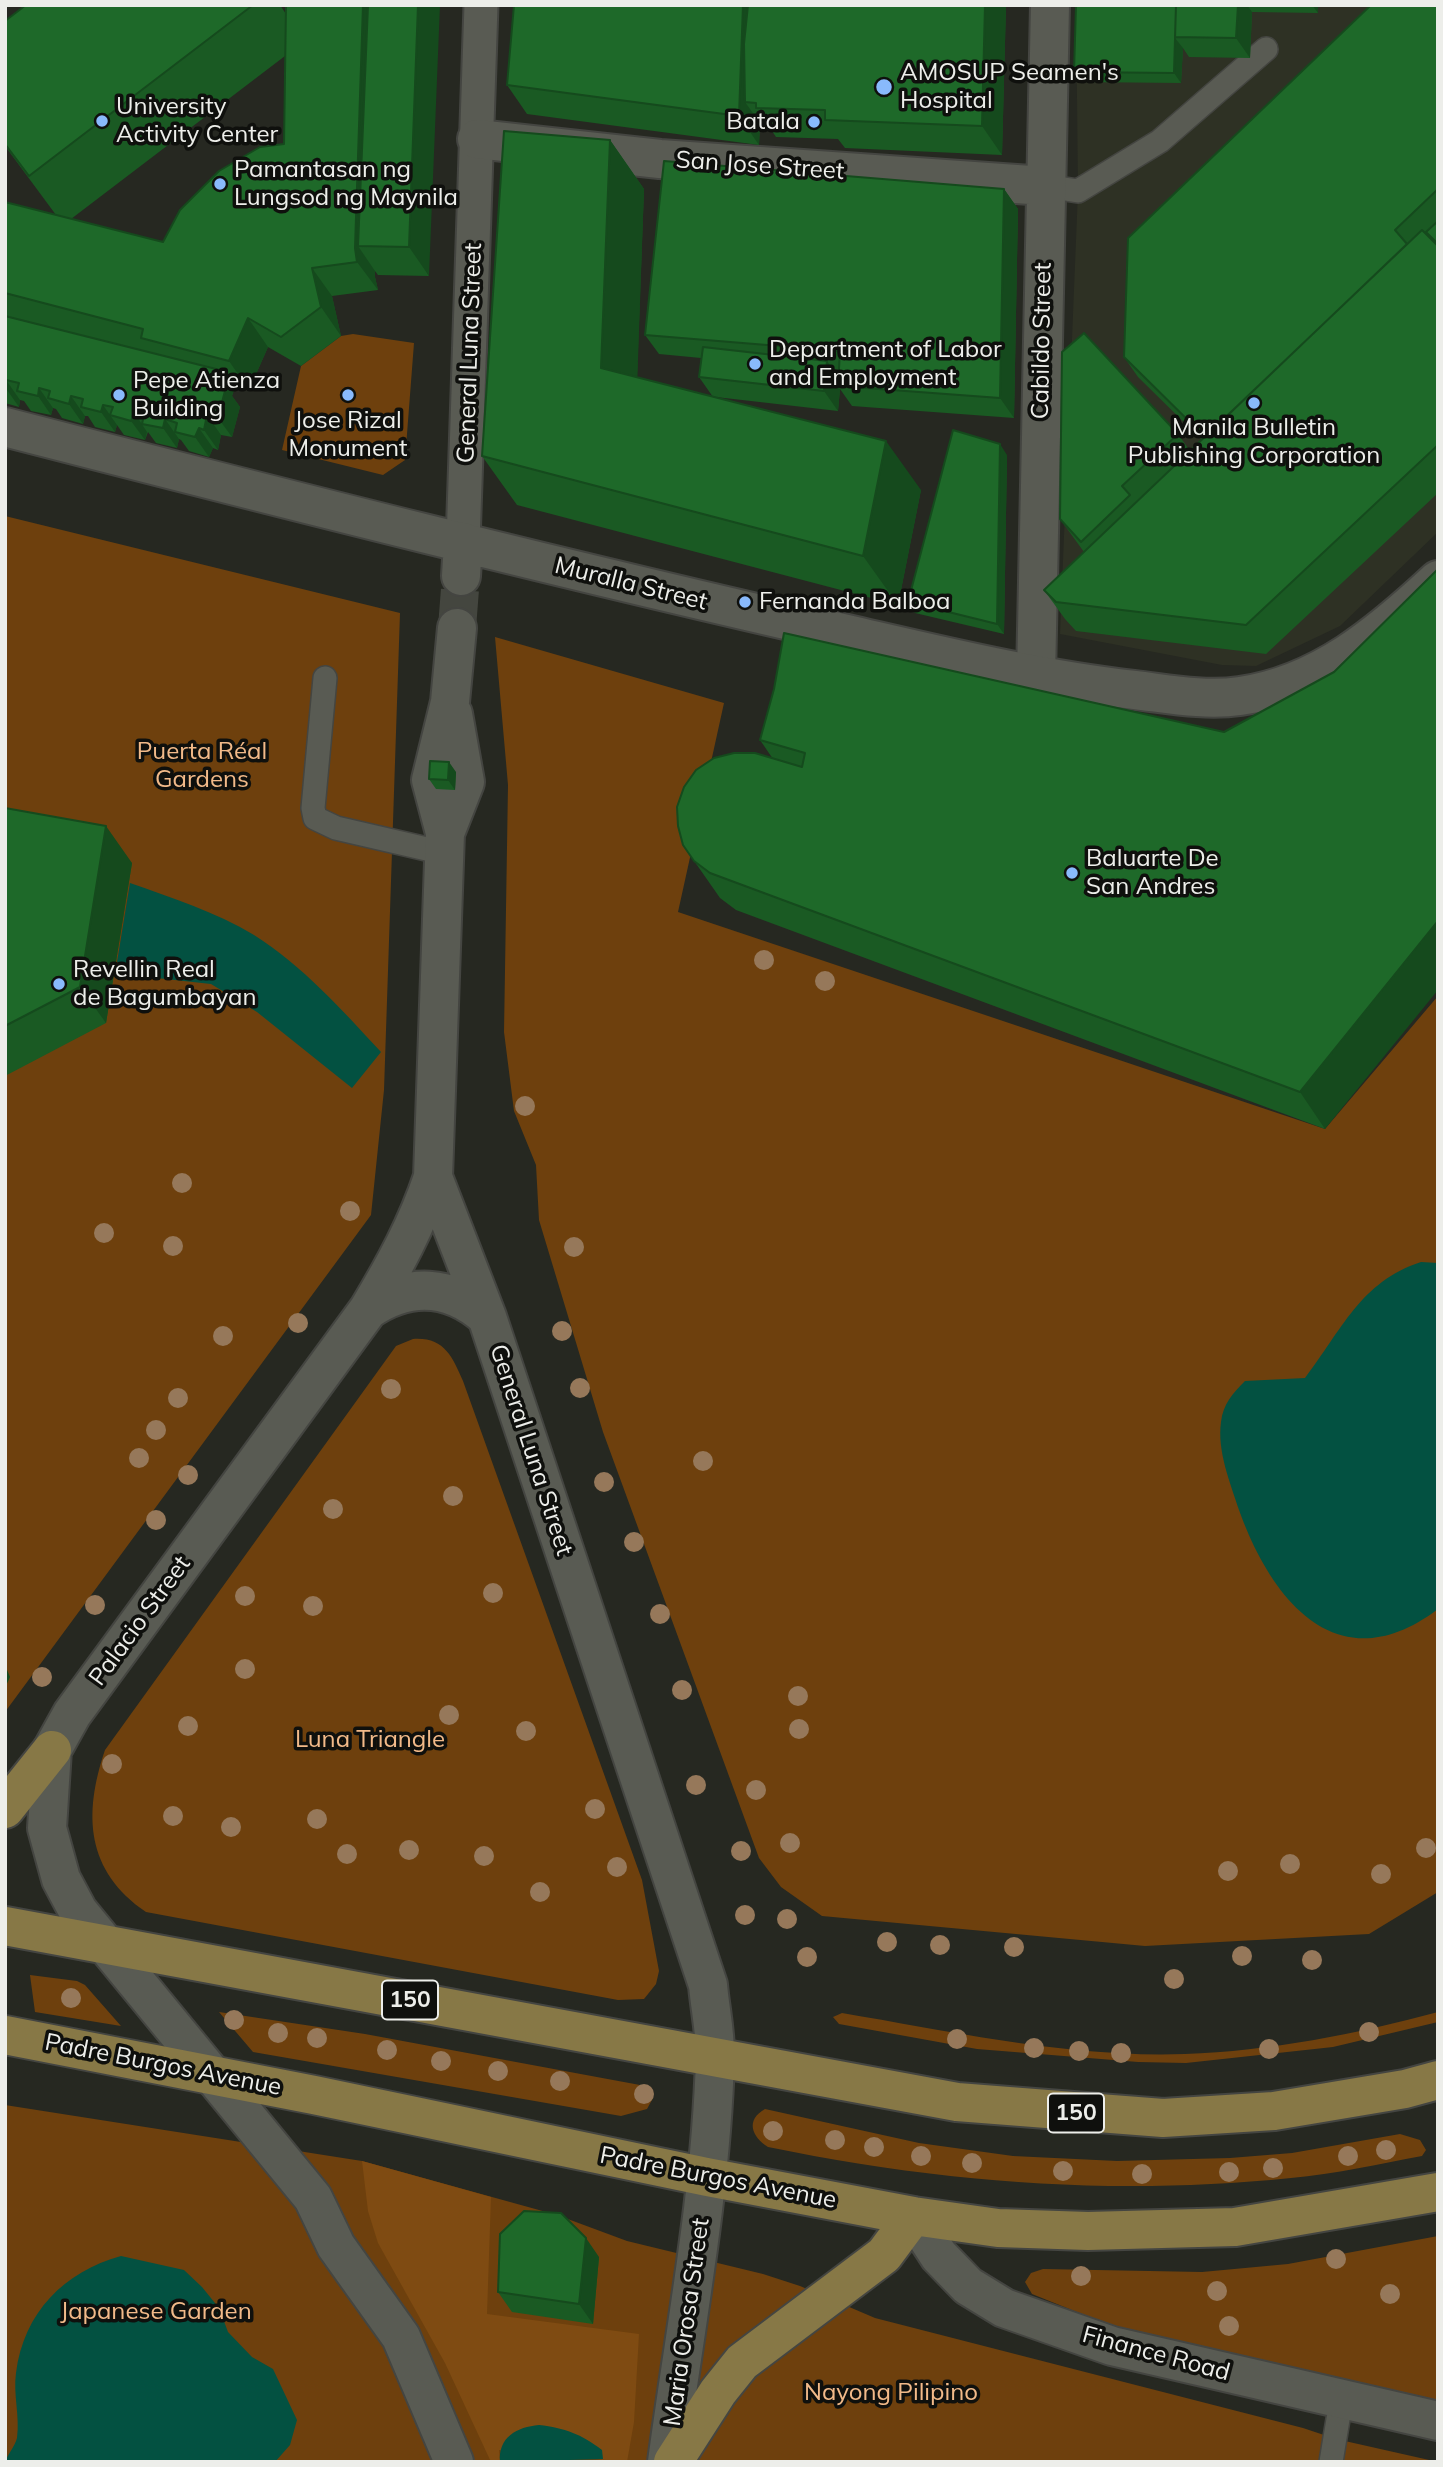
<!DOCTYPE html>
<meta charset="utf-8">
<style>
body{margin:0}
#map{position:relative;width:1443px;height:2467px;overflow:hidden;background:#262821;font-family:Mulish,sans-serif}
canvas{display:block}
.frame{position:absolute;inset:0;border:7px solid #edeeea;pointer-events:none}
</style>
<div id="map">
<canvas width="1443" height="2467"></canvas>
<div class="frame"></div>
</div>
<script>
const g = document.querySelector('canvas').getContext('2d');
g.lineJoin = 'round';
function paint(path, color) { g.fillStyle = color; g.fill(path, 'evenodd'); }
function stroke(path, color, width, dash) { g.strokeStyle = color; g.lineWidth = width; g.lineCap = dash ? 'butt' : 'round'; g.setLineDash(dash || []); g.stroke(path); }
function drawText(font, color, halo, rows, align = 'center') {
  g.font = font + ' Mulish,sans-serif'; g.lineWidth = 7; g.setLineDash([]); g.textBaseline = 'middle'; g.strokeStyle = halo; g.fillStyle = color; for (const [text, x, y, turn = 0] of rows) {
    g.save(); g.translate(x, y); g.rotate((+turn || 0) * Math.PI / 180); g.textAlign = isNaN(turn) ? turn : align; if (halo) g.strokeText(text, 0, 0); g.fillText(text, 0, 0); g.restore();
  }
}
const built = new Path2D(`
 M1076 5H1438V532L1340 626 1256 666 1222 665 1060 634 1078 191Z`);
const green = new Path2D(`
 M353 334 414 343 405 460 383 475 282 450 301 366 341 336Z
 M5 516 400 613 384 1090 371 1215 5 1712Z
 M495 637 724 703 678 912 1325 1129 1438 996V1892L1369 1934 1145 1946 822 1916 781 1887 759 1858 603 1432 539 1220 536 1165 514 1111 504 1032 508 785Z
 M413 1339C444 1337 452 1356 463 1381L642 1880 659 1971 656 1984 644 1999 618 2000 146 1912C86 1871 83 1815 105 1750L396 1346Z
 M30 1975 77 1981 85 1985 121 2026 35 2012Z
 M219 2012 365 2034 640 2085 653 2098 647 2109 621 2116 253 2052Z
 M1438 2012V2022L1333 2047 1186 2063 1138 2062 977 2049 839 2024 833 2017 842 2013C955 2032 1070 2058 1185 2054 1270 2051 1356 2034 1438 2012Z
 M5 2105 362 2161 557 2215 627 2241 763 2274 800 2286 875 2318 1303 2428 1336 2439 1438 2462H5Z
 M765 2109 919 2143 1013 2156 1117 2161 1230 2158 1292 2153 1400 2134 1420 2140 1426 2150 1422 2156C1379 2164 1335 2174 1291 2178 1113 2196 944 2183 768 2147 752 2137 745 2120 765 2109Z
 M1438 2236V2411L1134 2335 1032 2294 1025 2282 1031 2273 1043 2269 1202 2272 1288 2264Z`);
const forest = new Path2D(`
 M362 2161 491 2197 487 2314 639 2334 634 2422 627 2462 499 2450 500 2462H491L445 2363 378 2243 368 2211Z`);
const water = new Path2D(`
 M130 883C172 898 216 912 254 935 303 966 342 1010 381 1052L352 1088 257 1012 211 984 157 978 117 962Z
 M1421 1262 1438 1263V1609C1339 1684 1272 1602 1239 1510 1230 1482 1217 1451 1221 1422 1223 1404 1233 1393 1245 1381L1305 1378C1342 1330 1360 1282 1421 1262Z
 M121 2256 184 2270 202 2287 219 2308 228 2332 252 2357 273 2369 297 2420 290 2445 275 2462H5C8 2454 15 2446 17 2438 20 2416 13 2394 16 2373 24 2312 64 2272 121 2256Z
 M539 2425C565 2428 581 2434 602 2450L603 2459 500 2462C498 2437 517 2427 539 2425Z`);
const tertiaryTunnel = new Path2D(`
 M457 628 461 576`);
const service = new Path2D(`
 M1045 186 1078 191 1160 141 1266 49
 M325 678 313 808 315 818 336 828 444 853
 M1331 2462 1341 2401`);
const pedestrian = new Path2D(`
 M463 542 481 5`);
const minor = new Path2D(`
 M477 139 660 159 1045 186
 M1036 677 1050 5`);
const tertiary = new Path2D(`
 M5 427C285 499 565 570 847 634 943 656 1037 679 1135 690 1169 694 1205 701 1240 696 1320 685 1381 633 1438 580
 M461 576 463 542
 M457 628 450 702 431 780 445 833 433 1177 487 1317 708 1985C710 2009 716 2035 715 2059 711 2195 685 2328 667 2462
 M445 833 465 782 453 714
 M433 1177C417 1225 394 1267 368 1310L72 1714 52 1750 47 1828 61 1879 78 1911 313 2198 336 2246 401 2337 454 2462
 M368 1310C409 1282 450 1284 487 1317`);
const secondary = new Path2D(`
 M913 2216 939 2256 968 2286 1004 2308 1112 2346 1438 2421`);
const primary = new Path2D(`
 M5 1809 52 1750
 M5 1926 957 2102 1163 2118 1274 2111 1405 2089 1438 2080
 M5 2035 314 2095 707 2177 913 2216 998 2228 1088 2231 1235 2227 1438 2192
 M673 2462 718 2392 742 2362 884 2255 913 2216`);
const trees = [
 [764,960],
 [825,981],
 [525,1106],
 [182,1183],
 [350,1211],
 [104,1233],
 [173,1246],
 [574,1247],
 [298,1323],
 [562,1331],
 [223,1336],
 [580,1388],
 [391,1389],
 [178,1398],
 [156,1430],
 [139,1458],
 [703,1461],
 [188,1475],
 [604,1482],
 [453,1496],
 [333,1509],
 [156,1520],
 [634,1542],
 [493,1593],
 [245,1596],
 [95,1605],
 [313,1606],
 [660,1614],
 [245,1669],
 [42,1677],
 [682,1690],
 [798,1696],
 [449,1715],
 [188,1726],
 [799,1729],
 [526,1731],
 [112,1764],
 [696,1785],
 [756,1790],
 [595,1809],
 [173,1816],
 [317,1819],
 [231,1827],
 [790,1843],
 [1426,1848],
 [409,1850],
 [741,1851],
 [347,1854],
 [484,1856],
 [1290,1864],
 [617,1867],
 [1228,1871],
 [1381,1874],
 [540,1892],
 [745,1915],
 [787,1919],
 [887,1942],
 [940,1945],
 [1014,1947],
 [1242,1956],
 [807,1957],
 [1312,1960],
 [1174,1979],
 [71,1998],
 [234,2020],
 [1369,2032],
 [278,2033],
 [317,2038],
 [957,2039],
 [1034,2048],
 [1269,2049],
 [387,2050],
 [1079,2051],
 [1121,2053],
 [441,2061],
 [498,2071],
 [560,2081],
 [644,2094],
 [773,2131],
 [835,2140],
 [874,2147],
 [1386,2150],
 [921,2156],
 [1348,2156],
 [972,2163],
 [1273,2168],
 [1063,2171],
 [1229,2172],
 [1142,2174],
 [1336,2259],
 [1081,2276],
 [1217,2291],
 [1390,2294],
 [1229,2326]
];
const wall = new Path2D(`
 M26 5H280L286 14 429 276 378 275 375 271V277L378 290 332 296 341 336 301 366 268 347 249 390 230 385 234 390 232 396 240 407 232 437 221 435 218 450 213 448 209 457 189 451 181 440 179 439 177 448 156 443 148 432 145 440 124 435 117 425 115 432 95 427 88 416H85L83 424 62 418 56 409 53 408 51 415 31 411 24 401 20 400 19 407 5 403V202L56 215 5 146V21ZM285 56 284 144 163 242 71 219Z
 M1006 5 1002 155 845 148 838 139 776 137 772 131H765L760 123 759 145 527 114 507 85Z
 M1076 5H1318V13L1252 12 1250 58 1189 57 1183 48 1181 83 1081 82 1074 72Z
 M1438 5V493L1266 654 1076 631 1065 619 1044 590 1084 552 1060 519 1178 434 1190 451 1202 440 1138 377 1124 357Z
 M610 140 644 189 637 377 713 397 699 377 701 358 659 354 645 335 1004 189 1018 209 1014 418 852 406 840 389 838 411 716 397 921 490 898 605 517 505 482 456ZM833 369 839 370V378Z
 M1007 455 1004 634 915 613 908 602Z
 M1224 732 1325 1129 736 910 720 898 683 845 773 759 760 740Z
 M456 772 455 790 436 789 429 779Z
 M5 808 132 863 106 1023 5 1076Z
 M599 2257 593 2324 512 2312 498 2292Z`);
const shadedWall = new Path2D(`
 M363 5H384L358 246 375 271V277L378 290 357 262 355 248Z
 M418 5H440L429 276 409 247Z
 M743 5H765L756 103 745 102 760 123 759 145 739 116Z
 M985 5H1006L1002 155 982 126Z
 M1238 5H1247L1252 12 1250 58 1236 38Z
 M1312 5H1318V13Z
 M1175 38 1183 48 1181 83 1174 73Z
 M610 140 644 189 636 417 601 368Z
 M1004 189 1018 209 1014 418 1000 398Z
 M312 268 332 296 341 336 321 307Z
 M248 318 268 347 249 390 229 361Z
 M827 361 841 381 838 386 840 389 838 411 824 391Z
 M220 370 234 390 232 396 240 407 232 437 218 418 216 384Z
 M6 380 20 400 19 407 5 387Z
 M39 388 53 408 51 415 38 396Z
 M71 396 85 416 83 424 69 404Z
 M103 405 117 425 115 432 101 412Z
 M134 412 147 432 145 440 131 421Z
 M207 415 221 435 218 450 204 430Z
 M165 419 179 439 177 448 163 428Z
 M199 428 213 448 209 457 195 437Z
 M886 441 921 490 898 605 863 556Z
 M1000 444 1007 455 1004 634 997 624Z
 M449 762 456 772 455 790 448 780Z
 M106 826 132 863 106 1023 80 987Z
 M1438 921V990L1325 1129 1300 1092Z
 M5 1665 10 1677 5 1688Z
 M586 2238 599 2257 593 2324 579 2304Z`);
const building = new Path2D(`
 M26 5H253L29 176 5 144V21Z
 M286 5H363L355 248 357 262 312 268 321 307 281 337 248 318 229 361 141 338 143 329 5 293V202L163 242 180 210 219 171 260 147 284 144Z
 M368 5H418L409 247 358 246Z
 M514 5H743L739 116 507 85Z
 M748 5H985L982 126 825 120V110L756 108V103L745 102 744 44Z
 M1076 5H1176L1174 73 1074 72Z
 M1176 5H1238L1236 38 1175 37Z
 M1371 5H1438V189L1395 230 1407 244 1205 437 1124 357 1128 238Z
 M504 131 610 140 601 368 886 441 863 556 482 456Z
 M664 161 1004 189 1000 398 838 386 840 351 645 335Z
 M1438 221V244L1426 232Z
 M1422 230 1438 246V445L1246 625 1056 602 1044 590Z
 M5 316 220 370 216 384 226 387 218 418 207 415 204 430 199 428 195 437 175 432 177 423 165 419 163 428 142 424 144 415 134 412 131 421 110 415 113 407 103 405 101 412 81 407 83 399 71 396 69 404 48 398 50 391 39 388 38 396 17 391 19 383 6 380 5 385Z
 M1084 333 1178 434 1122 486 1130 495 1081 542 1060 519 1062 352Z
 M703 347 827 361 824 391 699 377Z
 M953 430 1000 444 997 624 908 602Z
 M1438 569V921L1300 1092 710 873 694 861 683 845 678 826 677 807 684 787 696 770 714 758 734 753H755L802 767 805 753 760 740 774 689 784 633 1224 732 1334 672Z
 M430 761 449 762 448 780 429 779Z
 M5 808 106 826 80 987 5 1026Z
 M524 2211 561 2213 586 2238 579 2304 498 2292 500 2234Z`);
const markers = [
 [884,87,9,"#89bafc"],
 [102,121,7,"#89bafc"],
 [814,122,7,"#89bafc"],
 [220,184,7,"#89bafc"],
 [755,364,7,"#89bafc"],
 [119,395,7,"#89bafc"],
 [348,395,7,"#89bafc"],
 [1254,403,7,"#89bafc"],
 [745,602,7,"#89bafc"],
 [1072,873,7,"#89bafc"],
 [59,984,7,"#89bafc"]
];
const shields = [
 [410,2000,56],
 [1076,2113,56]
];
const shieldNames = [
 ["150",410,2000],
 ["150",1076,2113]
];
const poiNames = [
 ["AMOSUP Seamen's",900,73],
 ["Hospital",900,101],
 ["University",116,107],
 ["Activity Center",116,135],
 ["Batala",800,122,"right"],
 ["Pamantasan ng",234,170],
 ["Lungsod ng Maynila",234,198],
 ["Department of Labor",769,350],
 ["and Employment",769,378],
 ["Pepe Atienza",133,381],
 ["Building",133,409],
 ["Jose Rizal",348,421,"center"],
 ["Monument",348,449,"center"],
 ["Manila Bulletin",1254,428,"center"],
 ["Publishing Corporation",1254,456,"center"],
 ["Fernanda Balboa",759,602],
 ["Baluarte De",1086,859],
 ["San Andres",1086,887],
 ["Revellin Real",73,970],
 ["de Bagumbayan",73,998]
];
const streetNames = [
 ["San Jose Street",760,166,4],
 ["Cabildo Street",1042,341,-89],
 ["General Luna Street",470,353,-88],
 ["Muralla Street",631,584,14],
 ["General Luna Street",531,1450,72],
 ["Palacio Street",140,1621,-54],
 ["Padre Burgos Avenue",163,2065,11],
 ["Padre Burgos Avenue",718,2178,11],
 ["Maria Orosa Street",687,2322,-82],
 ["Finance Road",1156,2354,15]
];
const parkNames = [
 ["Puerta Réal",202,752],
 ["Gardens",202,780],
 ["Luna Triangle",370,1740],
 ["Japanese Garden",156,2312],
 ["Nayong Pilipino",891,2393]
];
paint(built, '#2e3124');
paint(green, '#6e400d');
paint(forest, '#7f4b12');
paint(water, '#035141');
stroke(tertiaryTunnel, '#44463f', 38, [38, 19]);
stroke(service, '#444541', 26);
stroke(pedestrian, '#444541', 37);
stroke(minor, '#444541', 42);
stroke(tertiary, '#444541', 42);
stroke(secondary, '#444541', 42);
stroke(primary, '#444541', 42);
stroke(service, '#595b53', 23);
stroke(pedestrian, '#595b53', 33);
stroke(minor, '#595b53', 38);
stroke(tertiary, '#595b53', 38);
stroke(secondary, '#595b53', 38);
stroke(primary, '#877846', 38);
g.fillStyle = '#96785a';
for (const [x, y] of trees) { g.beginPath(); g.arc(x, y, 10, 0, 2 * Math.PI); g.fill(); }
paint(wall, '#1a5a23');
paint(shadedWall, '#154a1d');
paint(building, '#1e6929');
stroke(building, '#154a1d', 2);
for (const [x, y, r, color] of markers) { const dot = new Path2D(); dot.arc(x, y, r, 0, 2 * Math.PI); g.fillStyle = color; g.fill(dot); stroke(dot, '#0f100d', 2.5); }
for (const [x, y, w] of shields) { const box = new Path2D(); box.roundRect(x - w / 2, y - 19.5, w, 39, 5); g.fillStyle = '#0f100d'; g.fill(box); stroke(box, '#edeeea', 2); }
drawText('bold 23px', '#edeeea', null, shieldNames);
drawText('24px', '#edeeea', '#0f100d', poiNames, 'left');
drawText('24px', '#edeeea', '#0f100d', streetNames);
drawText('24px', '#f2ba89', '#0f100d', parkNames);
</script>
